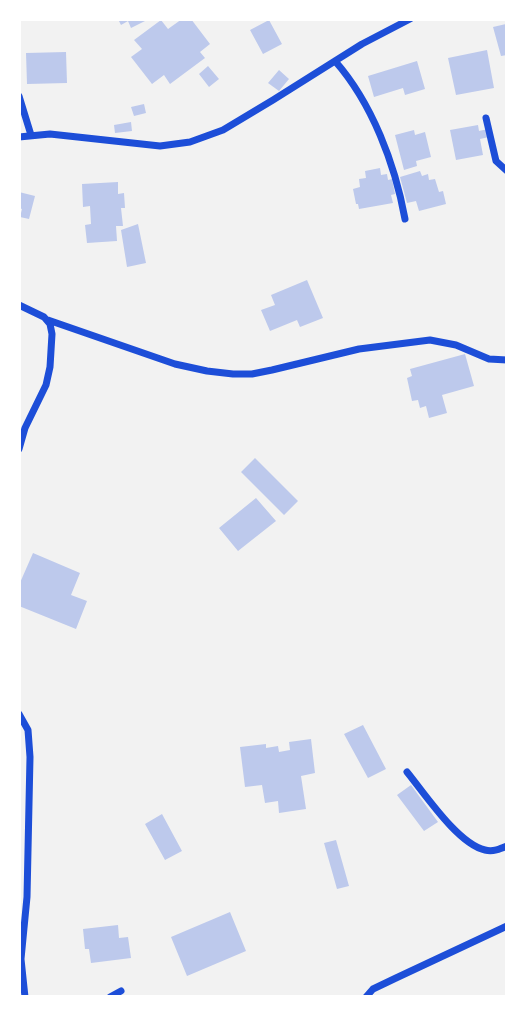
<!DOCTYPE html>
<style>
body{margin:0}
#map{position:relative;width:526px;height:1016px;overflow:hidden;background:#f2f2f2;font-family:"Alegreya Sans",sans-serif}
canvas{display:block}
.frame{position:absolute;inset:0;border:21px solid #fff;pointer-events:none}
</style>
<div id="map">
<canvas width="526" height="1016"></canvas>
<div class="frame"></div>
</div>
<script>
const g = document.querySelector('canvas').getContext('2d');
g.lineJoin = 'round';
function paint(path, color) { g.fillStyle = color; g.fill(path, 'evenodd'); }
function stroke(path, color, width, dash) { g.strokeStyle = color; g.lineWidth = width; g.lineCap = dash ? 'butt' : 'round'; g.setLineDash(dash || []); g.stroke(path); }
const building = new Path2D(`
 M118 19H149L131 28 128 21 121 25Z
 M182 19H191L210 44 200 52 205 58 170 84 164 75 152 84 131 57 142 49 134 40 161 20 168 29Z
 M269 20 282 44 263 54 250 30Z
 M506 24 507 55 501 56 493 27Z
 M487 50 494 88 456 95 448 58Z
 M66 52 67 83 27 84 26 53Z
 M417 61 425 89 405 95 403 88 374 97 368 76Z
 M208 66 219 79 209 87 199 74Z
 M279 70 289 79 279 91 268 83Z
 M144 104 146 113 134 116 131 107Z
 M131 122 132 131 115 133 114 125Z
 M478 125 479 131 488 129 489 137 480 139 483 155 456 160 450 130Z
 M414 130 415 135 425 132 431 157 416 161 417 166 404 170 395 135Z
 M380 168 381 175 387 174 388 180 392 179 395 194 391 195 393 203 359 209 358 204H356L353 189 360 187 359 179 366 178 365 171Z
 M420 171 422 176 428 174 429 180 435 179 439 192 443 191 446 204 419 211 416 201 407 203 400 177Z
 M118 182V194L124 193 125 208H121L123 226H116L117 241 87 243 85 225 91 224 90 206 83 207 82 184Z
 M19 192 35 196 29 219 20 217 22 209 19 208Z
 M138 224 146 263 127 267 121 230Z
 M307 280 323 318 300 327 297 320 270 331 261 310 275 305 271 295Z
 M465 354 474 386 442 395 447 413 429 418 426 406 420 408 418 400 412 401 407 378 412 376 410 369Z
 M255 458 298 501 284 515 241 472Z
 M256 498 276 521 238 551 219 528Z
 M33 553 80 573 71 595 87 601 76 629 19 606V585Z
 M363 725 386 769 368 778 344 734Z
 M311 739 315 773 301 776 306 809 279 813 278 801 265 803 262 785 245 787 240 747 266 744V748L278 746 279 752 290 750 289 742Z
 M411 785 438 822 424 831 397 795Z
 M162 814 182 851 165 860 145 824Z
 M336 840 349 886 337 889 324 843Z
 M230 912 246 951 187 976 171 937Z
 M118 925 119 938 128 937 131 958 91 963 89 949H85L83 929Z`);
const minor = new Path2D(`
 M335 61C372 103 395 164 405 219
 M19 96 31 135
 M486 118 496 161 507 171
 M19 137 50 134 160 146 190 142 223 130 273 100 362 44 410 19
 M19 305 44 317 50 324 52 334 50 367 46 385 25 428 19 449
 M48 320 175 364 207 371 233 374H252L272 370 359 349 430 340 456 345 489 359 507 360
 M19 714 28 730 30 757 27 897 21 959 25 997
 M407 772C425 794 458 844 485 850 493 852 500 849 507 846
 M110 997 121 991
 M366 997 373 989 396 978 507 926`);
paint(building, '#bdc9ec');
stroke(minor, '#1d4ed8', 7);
</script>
